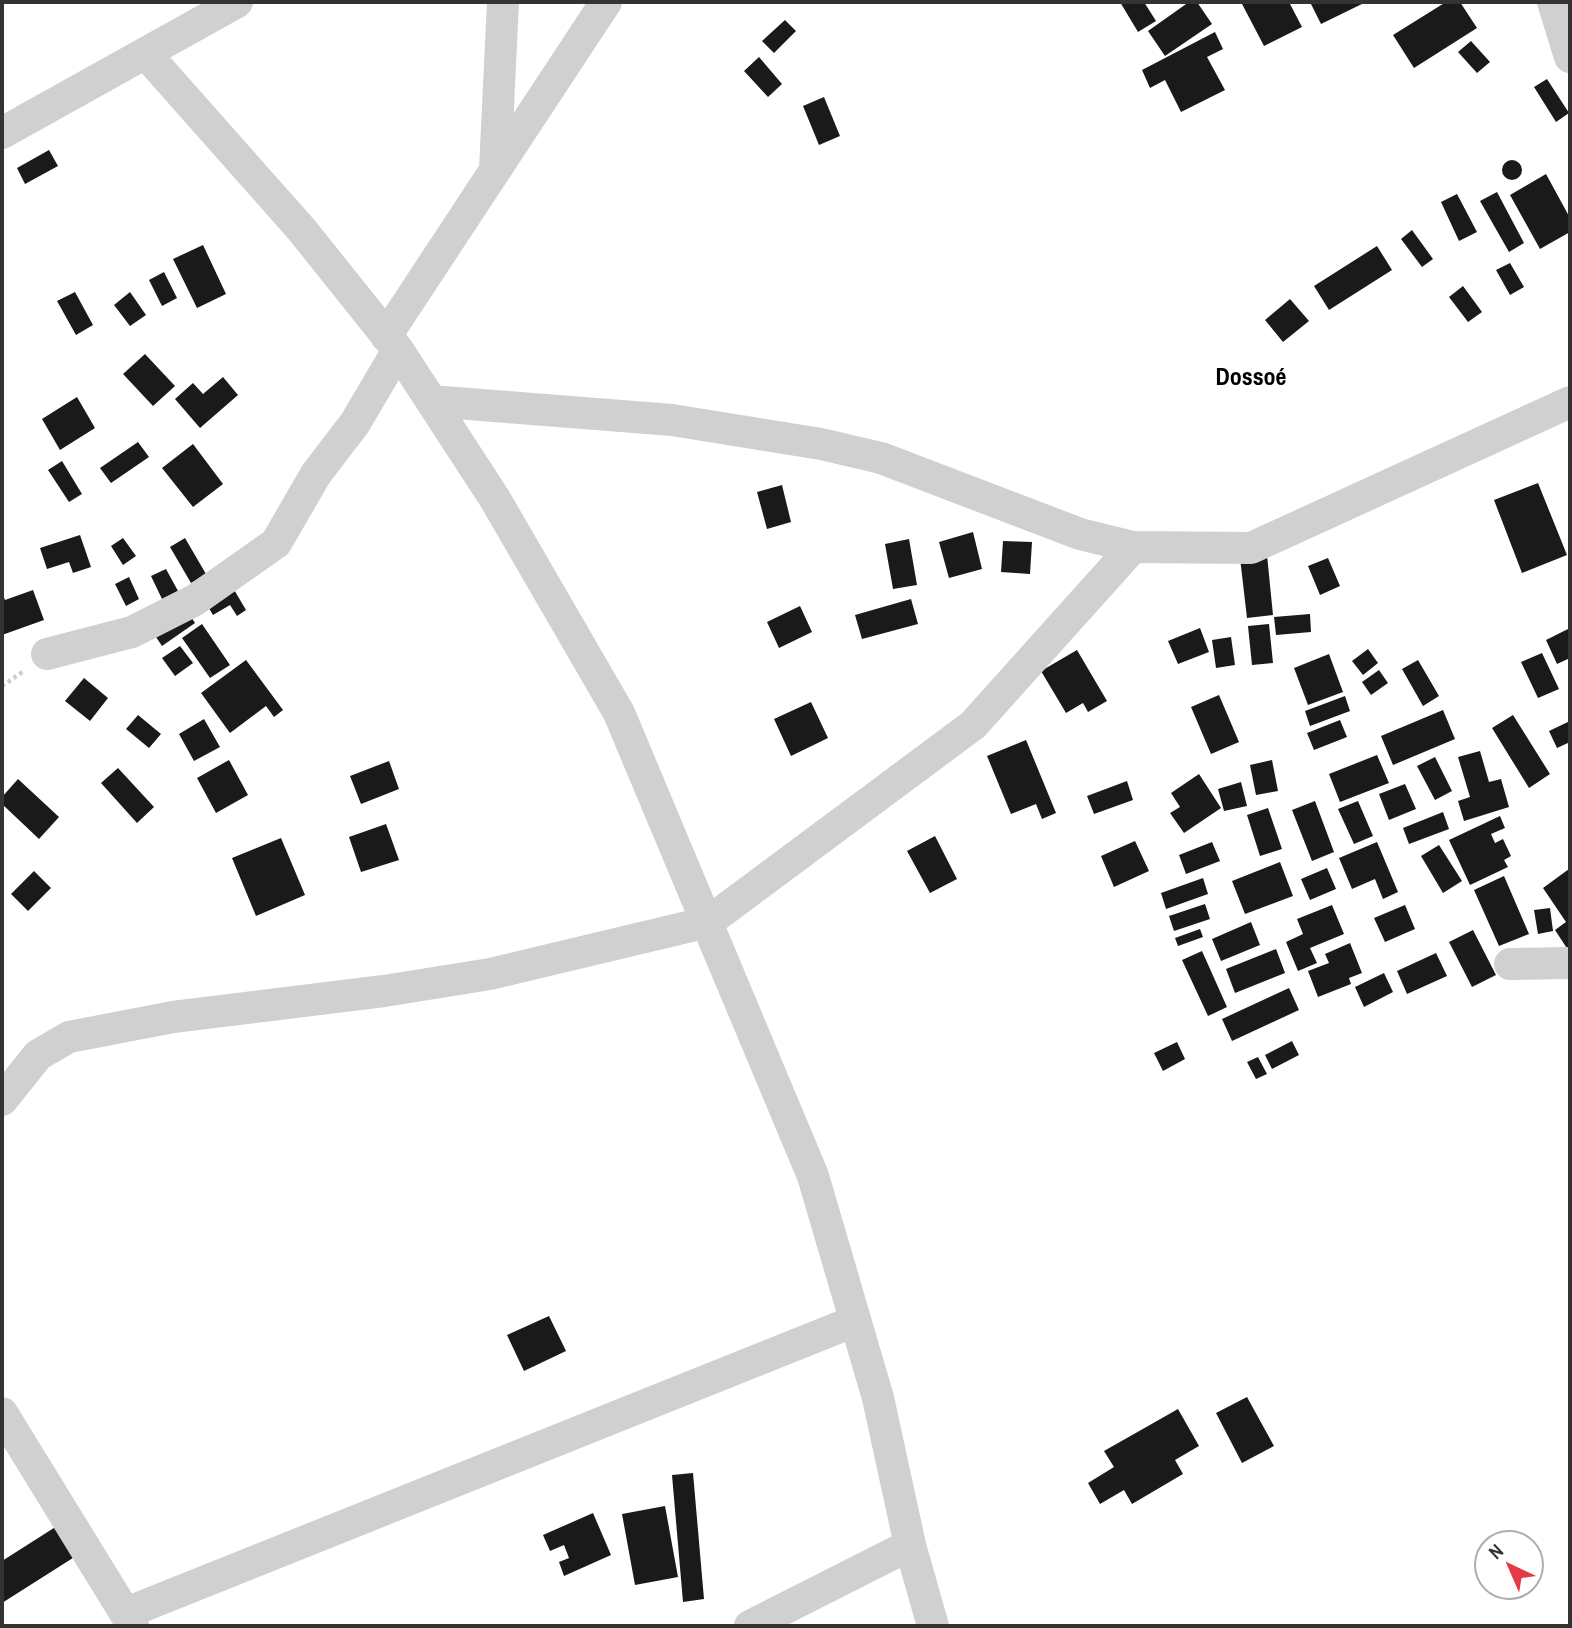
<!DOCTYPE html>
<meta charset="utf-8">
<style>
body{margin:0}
#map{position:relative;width:1572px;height:1628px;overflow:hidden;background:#fff;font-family:"Archivo Narrow",sans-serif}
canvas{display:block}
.frame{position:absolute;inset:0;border:4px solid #333;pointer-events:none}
.north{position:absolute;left:1474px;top:1530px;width:70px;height:70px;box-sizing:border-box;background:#fff;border:2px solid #adadad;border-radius:50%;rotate:316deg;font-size:19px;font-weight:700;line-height:28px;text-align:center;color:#333}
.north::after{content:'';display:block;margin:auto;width:24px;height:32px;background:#e63946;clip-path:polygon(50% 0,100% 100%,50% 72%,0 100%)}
</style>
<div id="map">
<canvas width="1572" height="1628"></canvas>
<div class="frame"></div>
<div class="north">N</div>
</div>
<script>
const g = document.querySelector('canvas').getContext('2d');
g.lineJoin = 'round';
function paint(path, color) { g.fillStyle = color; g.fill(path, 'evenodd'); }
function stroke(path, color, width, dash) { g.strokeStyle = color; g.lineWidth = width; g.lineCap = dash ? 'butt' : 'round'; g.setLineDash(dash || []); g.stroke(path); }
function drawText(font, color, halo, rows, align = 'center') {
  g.font = font + ' "Archivo Narrow",sans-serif'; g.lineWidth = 7; g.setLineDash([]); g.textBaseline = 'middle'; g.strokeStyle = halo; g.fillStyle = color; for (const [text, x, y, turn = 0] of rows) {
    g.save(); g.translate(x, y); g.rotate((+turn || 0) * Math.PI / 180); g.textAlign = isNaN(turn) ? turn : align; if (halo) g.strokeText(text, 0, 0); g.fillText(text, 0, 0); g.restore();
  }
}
const building = new Path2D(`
 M1120 2H1144L1156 21 1138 32Z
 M1189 2H1197L1212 24 1165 56 1148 31Z
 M1241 2H1289L1302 27 1264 46Z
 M1310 2H1366L1321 24Z
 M1446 2H1460L1477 28 1414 68 1393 35Z
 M785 20 796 31 774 53 762 41Z
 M1215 32 1223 49 1207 57 1225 90 1181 112 1165 80 1150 88 1142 70Z
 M1471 41 1490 62 1477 73 1458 52Z
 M759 57 782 84 768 97 744 71Z
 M1547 79 1569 113 1556 122 1534 87Z
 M824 97 840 136 819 145 803 106Z
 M49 150 58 166 25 184 17 168Z
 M1502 170a10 10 0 1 1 20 0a10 10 0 1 1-20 0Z
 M1546 174 1570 218V232L1540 249 1510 195Z
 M1497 192 1524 243 1509 252 1480 201Z
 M1457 194 1477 232 1459 241 1441 202Z
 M1412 230 1433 259 1422 267 1401 239Z
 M203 245 226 294 197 308 173 259Z
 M1377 246 1392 270 1329 310 1314 286Z
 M1510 263 1524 287 1510 295 1496 270Z
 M164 272 177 298 162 306 149 280Z
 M1463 286 1482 312 1468 322 1449 297Z
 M75 292 93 325 76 335 57 301Z
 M130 292 146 315 130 326 114 305Z
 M1290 299 1309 321 1283 342 1265 320Z
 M145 354 175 386 153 406 123 374Z
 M223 377 238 395 200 428 175 399 193 383 203 394Z
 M77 397 95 428 60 450 42 419Z
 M138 442 149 457 111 483 100 468Z
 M193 444 223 484 193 507 162 468Z
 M62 461 82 494 69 502 48 470Z
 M1538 483 1567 555 1522 573 1494 500Z
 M782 485 791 522 767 529 757 492Z
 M973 532 982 569 949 578 939 542Z
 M80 535 91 567 73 573 69 562 47 569 40 548Z
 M123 538 136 556 123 565 111 546Z
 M185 538 206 574 191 583 170 547Z
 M909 539 917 585 893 589 885 544Z
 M1003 541 1032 542 1030 574 1001 572Z
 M1267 555 1273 615 1247 618 1240 558Z
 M1328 558 1340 586 1320 595 1308 566Z
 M166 569 178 591 162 599 151 576Z
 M129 577 139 599 126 606 115 584Z
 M233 588 246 610 237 616 230 605 213 615 207 605Z
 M33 590 44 620 2 635V592L5 600Z
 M911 599 918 624 862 639 855 615Z
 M800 606 812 632 779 648 767 622Z
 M187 611 195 623 162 646 154 634Z
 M1310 614 1311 632 1276 635 1274 617Z
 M202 624 230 665 210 678 182 638Z
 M1269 624 1273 663 1252 665 1248 626Z
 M1200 628 1209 652 1178 664 1168 641Z
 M1570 628V658L1557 664 1546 640Z
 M1231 637 1235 665 1216 668 1212 640Z
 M180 646 193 663 175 676 162 658Z
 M1368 649 1378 663 1363 675 1352 661Z
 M1077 650 1107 701 1088 712 1083 703 1066 713 1041 671Z
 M1542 653 1559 689 1538 698 1521 662Z
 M1329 654 1343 692 1308 705 1294 668Z
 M246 660 283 710 274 717 266 706 230 733 201 693Z
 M1418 660 1439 696 1423 706 1402 669Z
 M1379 670 1388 683 1371 695 1362 682Z
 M84 678 108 698 90 721 65 701Z
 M1219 695 1239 742 1211 754 1191 707Z
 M1345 696 1350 711 1310 726 1305 711Z
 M811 702 828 738 791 756 774 719Z
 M1443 710 1455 739 1393 765 1381 736Z
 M138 715 161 734 149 748 126 729Z
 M1513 715 1550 774 1529 788 1492 728Z
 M204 719 220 747 194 761 179 734Z
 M1340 720 1347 737 1314 750 1307 733Z
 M1570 721V742L1557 748 1549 731Z
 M1026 740 1056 813 1042 819 1036 804 1011 814 987 756Z
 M1480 751 1489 782 1501 779 1509 807 1464 821 1458 801 1470 797 1458 757Z
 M1377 755 1389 783 1340 802 1329 774Z
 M1435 757 1452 791 1435 800 1417 766Z
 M229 760 248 795 216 813 197 778Z
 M1272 760 1278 791 1256 795 1250 765Z
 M389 761 399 789 361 804 350 776Z
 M118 768 154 807 137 823 101 783Z
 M1199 774 1221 808 1184 833 1170 813 1180 807 1171 793Z
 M18 779 59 817 39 839 2 804V797Z
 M1127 781 1133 800 1094 814 1087 796Z
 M1241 782 1247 806 1224 811 1218 789Z
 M1405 784 1416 809 1389 820 1379 794Z
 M1315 801 1334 852 1312 861 1292 810Z
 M1358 801 1373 836 1354 844 1338 809Z
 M1268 808 1282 849 1260 856 1247 815Z
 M1443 812 1449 829 1409 844 1403 828Z
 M1500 816 1505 828 1491 834 1495 843 1503 839 1511 856 1504 860 1508 867 1470 885 1449 840Z
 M386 824 399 860 361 872 349 837Z
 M935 836 957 879 930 893 907 851Z
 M281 838 305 895 256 916 232 858Z
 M1135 841 1149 871 1114 887 1101 856Z
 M1212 842 1220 861 1186 874 1179 855Z
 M1377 842 1398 892 1383 899 1375 879 1352 889 1339 858Z
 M1439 845 1462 881 1443 893 1421 856Z
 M1280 862 1293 896 1245 914 1232 881Z
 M1327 868 1336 889 1310 900 1301 879Z
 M1569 869 1570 871V953L1555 930 1566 922 1543 888Z
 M34 871 51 888 28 911 11 894Z
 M1504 876 1529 934 1499 946 1474 890Z
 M1203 878 1208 894 1166 909 1161 893Z
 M1205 904 1210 919 1174 931 1169 916Z
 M1332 905 1344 934 1310 948 1317 963 1298 971 1286 942 1303 934 1297 919Z
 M1405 905 1415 929 1385 942 1374 918Z
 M1550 908 1553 931 1538 934 1534 910Z
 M1251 922 1260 945 1221 961 1212 939Z
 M1200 929 1203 937 1178 946 1175 938Z
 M1473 930 1496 975 1472 987 1449 942Z
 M1350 943 1362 973 1349 978 1351 984 1318 997 1308 971 1329 963 1325 954Z
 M1276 949 1285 973 1235 993 1226 969Z
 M1202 951 1227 1007 1208 1016 1182 960Z
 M1436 953 1447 976 1407 994 1397 971Z
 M1384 973 1393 992 1364 1007 1355 987Z
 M1289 988 1299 1010 1232 1041 1222 1019Z
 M1292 1041 1299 1055 1272 1069 1265 1055Z
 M1177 1042 1185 1059 1163 1071 1154 1053Z
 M1258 1057 1267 1074 1256 1079 1247 1062Z
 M549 1316 566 1351 524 1371 507 1335Z
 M1247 1397 1274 1446 1242 1463 1216 1413Z
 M1178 1409 1199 1446 1175 1460 1183 1474 1132 1504 1124 1490 1100 1504 1088 1483 1114 1467 1104 1451Z
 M693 1473 704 1599 683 1602 672 1475Z
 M665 1506 678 1577 635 1585 622 1514Z
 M593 1513 611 1555 564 1576 559 1562 569 1558 564 1545 550 1551 543 1535Z
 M57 1526 76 1556 2 1603V1561Z`);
const path = new Path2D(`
 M2 686 24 671`);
const street = new Path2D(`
 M1553 2 1570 57
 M146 54 302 230 398 350 495 499 619 713 813 1176 878 1398 910 1545 933 1626
 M2 133 237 2
 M495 169 503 2
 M386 336 606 2
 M431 401 672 420 821 444 881 458 1080 534 1133 547 1251 548 1570 402
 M47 654 132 632 195 600 276 543 316 474 355 423 398 350
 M1510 964 1570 963
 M2 1100 38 1055 69 1037 173 1017 384 991 490 974 708 922 973 725 1133 547
 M2 1413 133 1626
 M126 1613 855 1321
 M750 1626 910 1545`);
const quarterNames = [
 ["Dossoé",1251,379]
];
paint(building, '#1a1a1a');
stroke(path, '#cdcdcd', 4.5, [3.5, 3.5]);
stroke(street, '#d0d0d0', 32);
drawText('bold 24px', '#000', '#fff', quarterNames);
</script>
